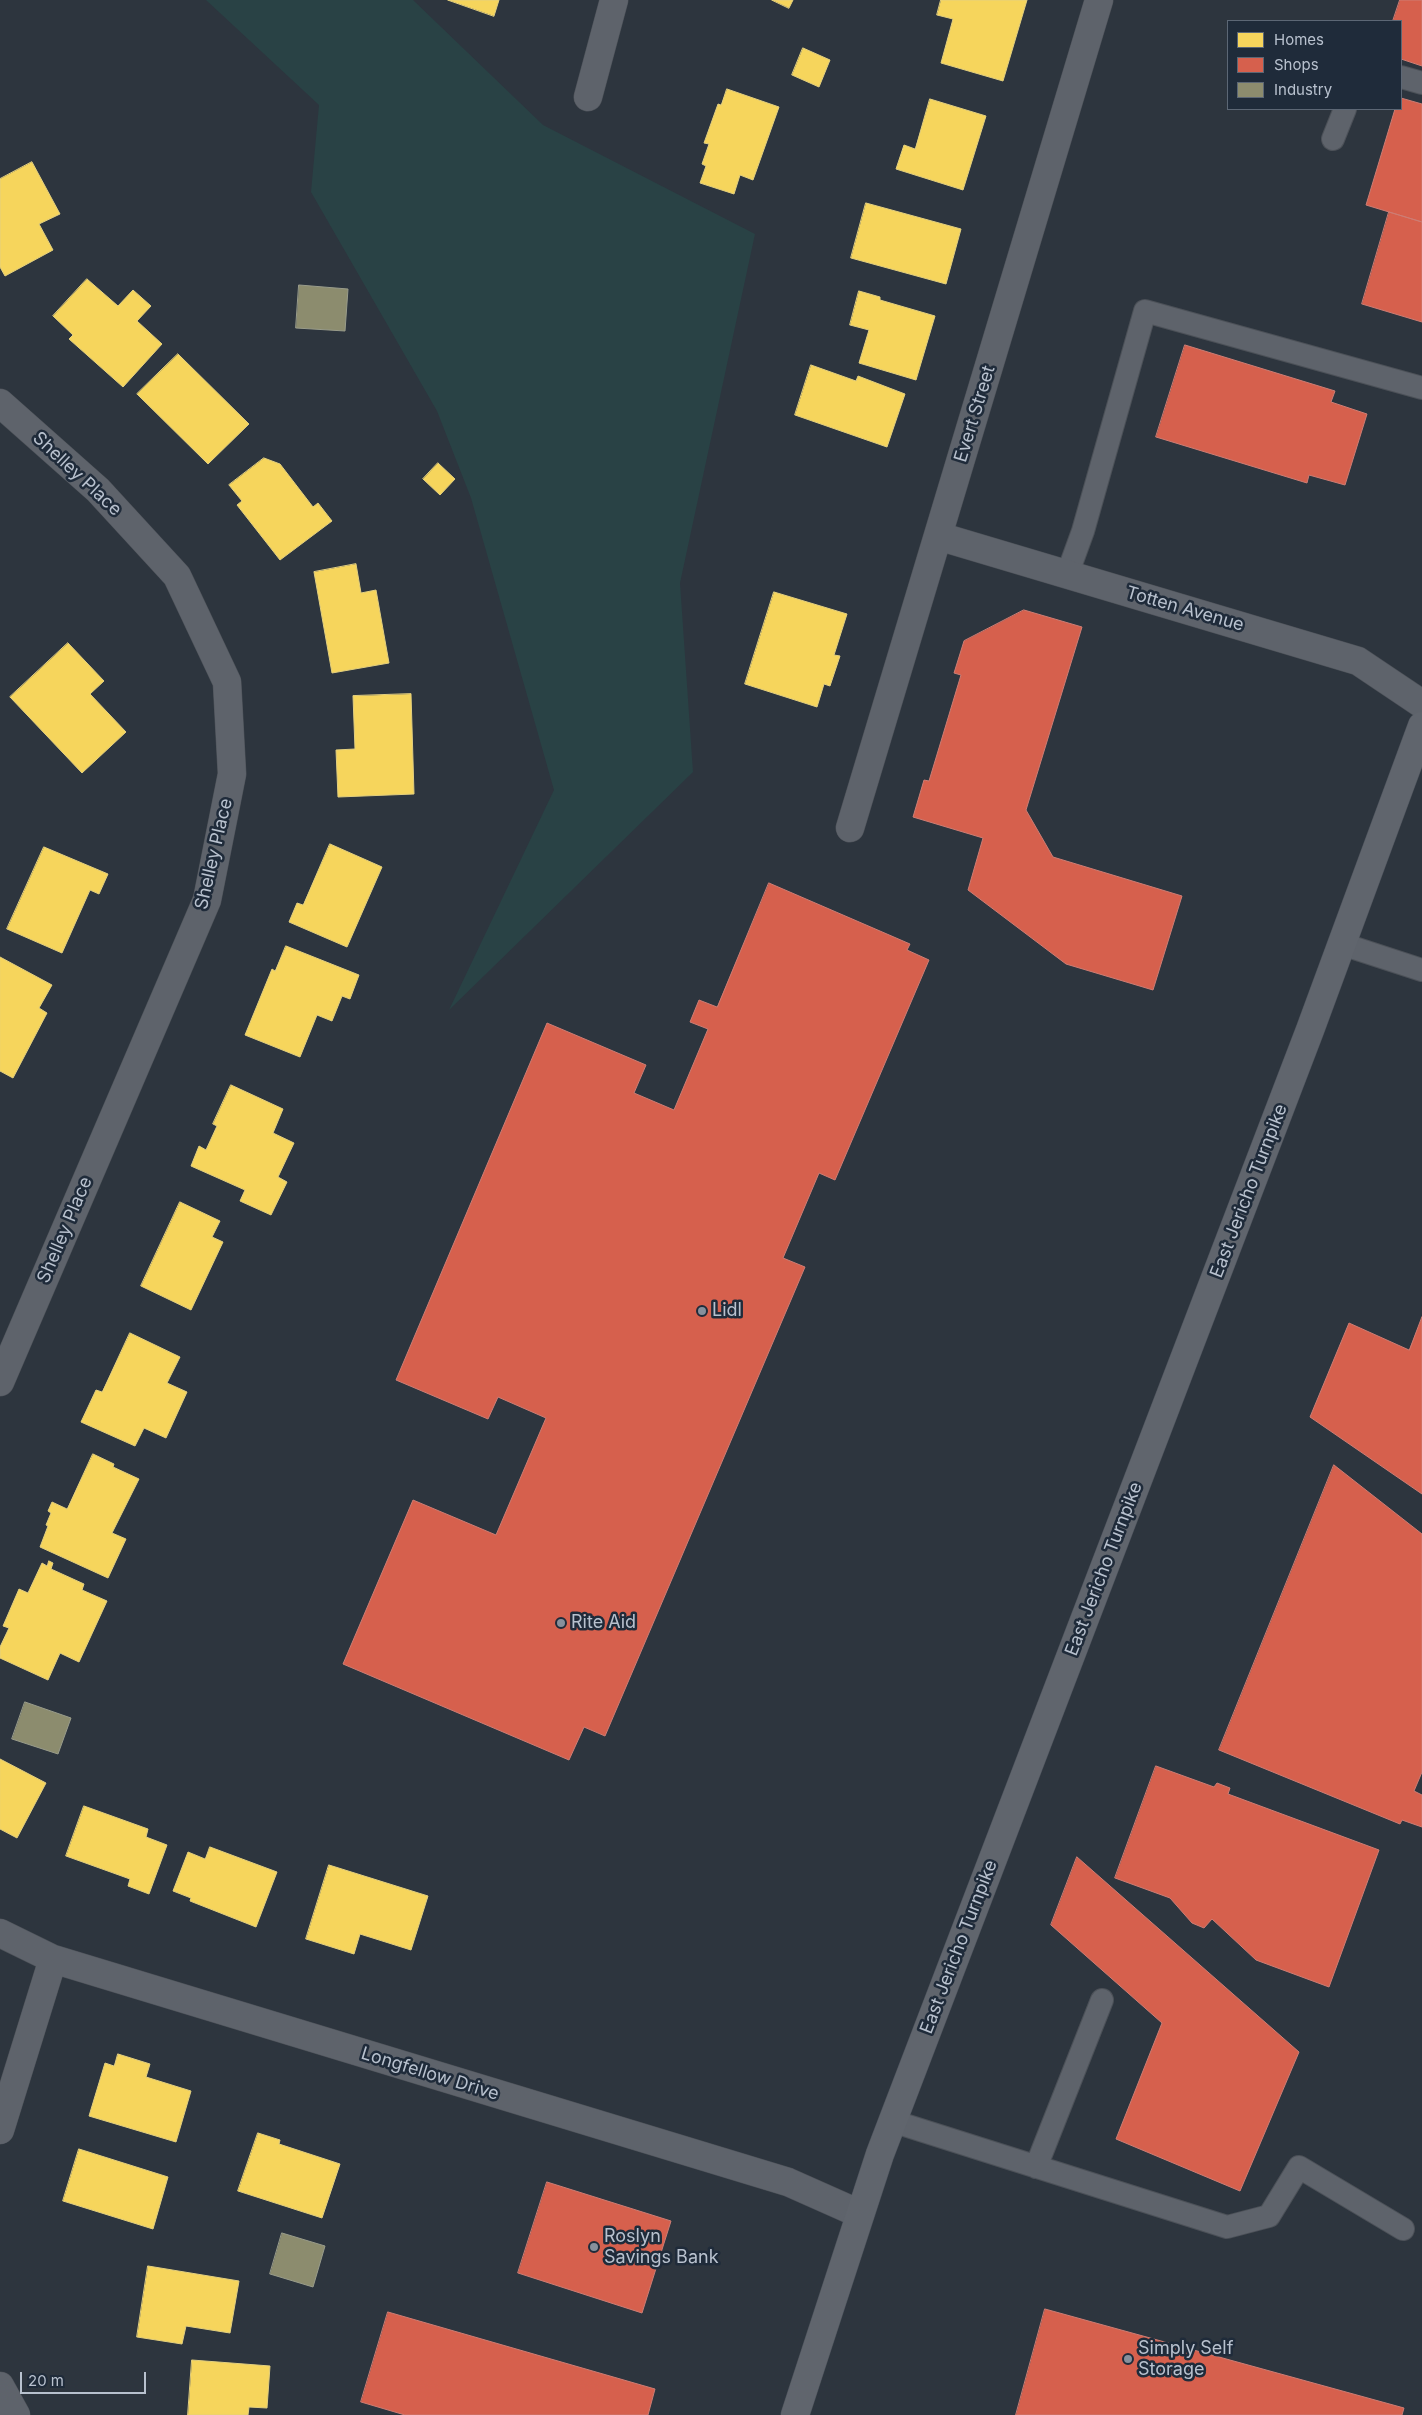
<!DOCTYPE html>
<style>
body{margin:0}
#map{position:relative;width:1422px;height:2415px;overflow:hidden;background:#2d353e;font-family:Inter,sans-serif}
canvas{display:block}
.legend{position:absolute;left:1227px;top:20px;width:175px;height:90px;box-sizing:border-box;background:#1f2b3a;border:1px solid #5c6775;margin:0;padding:6px 9px;list-style:none;font-size:15px;color:#b8c1ce}
.legend li{display:flex;align-items:center;gap:10px;height:25px}
.legend b{width:25px;border:1px solid #5c6775}
.scale{position:absolute;left:20px;top:2372px;width:126px;height:22px;box-sizing:border-box;border:2px solid #b8c1ce;border-top:0;padding-left:6px;font-size:15px;line-height:18px;white-space:nowrap;color:#b8c1ce;-webkit-text-stroke:4px #1f2b3a;paint-order:stroke}
</style>
<div id="map">
<canvas width="1422" height="2415"></canvas>
<ul class="legend">
<li><b style="height:14px;background:#f6d55c"></b>Homes</li>
<li><b style="height:14px;background:#d6604d"></b>Shops</li>
<li><b style="height:14px;background:#8c8c6e"></b>Industry</li>
</ul>
<div class="scale">20 m</div>
</div>
<script>
const g = document.querySelector('canvas').getContext('2d');
g.lineJoin = 'round';
function paint(path, color) { g.fillStyle = color; g.fill(path, 'evenodd'); }
function stroke(path, color, width, dash) { g.strokeStyle = color; g.lineWidth = width; g.lineCap = dash ? 'butt' : 'round'; g.setLineDash(dash || []); g.stroke(path); }
function drawText(font, color, halo, rows, align = 'center') {
  g.font = font + ' Inter,sans-serif'; g.lineWidth = 5; g.setLineDash([]); g.textBaseline = 'middle'; g.strokeStyle = halo; g.fillStyle = color; for (const [text, x, y, turn = 0] of rows) {
    g.save(); g.translate(x, y); g.rotate((+turn || 0) * Math.PI / 180); g.textAlign = isNaN(turn) ? turn : align; if (halo) g.strokeText(text, 0, 0); g.fillText(text, 0, 0); g.restore();
  }
}
const green = new Path2D(`
 M206 0H413L543 125 755 234 680 583 693 772 449 1010 554 790 471 498 437 411 311 192 319 105Z`);
const homes = new Path2D(`
 M448 0H499L494 16Z
 M772 0H793L789 8Z
 M941 0H1027L1003 81 941 63 953 19 937 15Z
 M803 48 830 60 819 87 792 75Z
 M727 89 779 107 753 180 740 175 734 194 700 183 706 166 702 164 709 144 704 143 718 104 721 105Z
 M930 99 986 116 963 190 896 169 904 145 915 149Z
 M32 162 60 214 39 224 53 250 5 276 0 267V179Z
 M866 203 961 229 946 284 851 258Z
 M87 279 118 306 133 290 151 306 137 321 162 344 123 387 69 339 73 335 53 316Z
 M859 291 880 297V300L935 316 916 380 859 363 869 330 850 325Z
 M178 354 249 424 208 464 137 394Z
 M811 365 856 381 858 376 905 394 887 447 795 415Z
 M264 458 280 464 313 507 318 503 332 521 280 560 237 505 242 501 229 485Z
 M438 463 455 479 440 495 423 479Z
 M356 564 361 593 376 590 389 663 332 673 314 572Z
 M774 592 847 614 834 655 840 656 830 686 824 684 817 707 745 684Z
 M68 643 104 681 90 694 126 732 82 773 10 697Z
 M411 694 414 794 338 797 336 750 355 749 353 696Z
 M330 844 382 867 347 947 289 922 297 903 303 905Z
 M44 847 108 874 99 894 90 890 62 953 7 929Z
 M286 946 359 975 350 999 342 996 332 1021 317 1015 300 1057 245 1035 272 969 275 971Z
 M0 957 52 985 39 1008 47 1013 13 1078 0 1071Z
 M231 1085 283 1109 273 1133 294 1143 278 1177 287 1182 271 1215 240 1201 245 1190 191 1166 199 1146 206 1150 217 1126 213 1124Z
 M180 1202 220 1221 212 1237 223 1242 191 1310 141 1286Z
 M130 1333 180 1357 167 1383 187 1392 166 1438 144 1428 135 1446 81 1422 96 1390 102 1392Z
 M93 1454 114 1464 113 1467 139 1479 112 1533 126 1539 108 1578 40 1547 48 1526 46 1525 51 1513 48 1511 52 1502 67 1509Z
 M49 1561 53 1563 51 1569 84 1584 82 1590 107 1601 79 1662 60 1653 48 1680 0 1658V1647L9 1628 3 1626 19 1589 28 1593 42 1563 47 1566Z
 M0 1759 46 1783 17 1838 0 1829Z
 M84 1806 148 1829 146 1837 167 1845 149 1894 128 1886 130 1879 66 1856Z
 M210 1847 277 1872 256 1927 190 1901 191 1898 173 1891 188 1852 205 1859Z
 M329 1865 428 1896 411 1950 360 1934 354 1954 306 1939Z
 M118 2054 150 2064 146 2077 191 2091 176 2142 89 2116 105 2063 114 2066Z
 M258 2133 280 2140 279 2144 340 2164 322 2218 238 2191Z
 M79 2149 168 2177 153 2229 63 2201Z
 M148 2266 239 2281 230 2333 186 2326 182 2344 137 2337Z
 M192 2360 270 2366 267 2408 249 2407 248 2415H188Z`);
const shops = new Path2D(`
 M1400 0H1422V66L1401 59V21H1393Z
 M1401 98 1422 104V222L1366 205 1395 109H1401Z
 M1389 212 1422 222V322L1362 304Z
 M1185 345 1335 391 1331 402 1367 414 1345 485 1309 475 1307 483 1156 437Z
 M1024 610 1082 627 1026 810 1053 857 1182 896 1153 990 1066 964 968 890 983 838 913 817 924 780 929 781 961 675 954 673 964 641Z
 M769 883 910 944 907 950 929 960 835 1180 819 1173 783 1258 805 1267 605 1736 584 1727 569 1760 343 1664 413 1500 496 1535 546 1418 498 1397 488 1419 396 1380 547 1023 646 1065 634 1093 674 1110 708 1029 690 1022 699 1000 717 1007Z
 M1422 1317V1494L1310 1417 1349 1323 1409 1350Z
 M1334 1465 1422 1534V1772L1414 1791 1422 1795V1827L1402 1820 1400 1824 1219 1750Z
 M1156 1766 1214 1787 1217 1783 1230 1788 1228 1794 1379 1850 1329 1987 1256 1960 1212 1919 1204 1928 1192 1923 1170 1898 1115 1878Z
 M1077 1857 1299 2052 1240 2191 1116 2139 1162 2023 1051 1925Z
 M547 2182 671 2221 642 2313 518 2273Z
 M1045 2309 1404 2408 1402 2415H1016Z
 M388 2312 655 2389 648 2415H405L361 2402Z`);
const industry = new Path2D(`
 M299 285 348 289 345 331 296 328Z
 M25 1702 71 1718 58 1754 12 1739Z
 M282 2233 325 2246 313 2287 270 2274Z`);
const lane = new Path2D(`
 M1401 77 1422 83
 M1333 139 1345 109
 M1067 575 1083 531 1145 311 1422 388
 M1342 944 1422 970
 M892 2121 1227 2227 1269 2216 1299 2167 1403 2229
 M1036 2167 1102 2000`);
const street = new Path2D(`
 M588 97 614 0
 M0 403 98 490 177 576 227 682 232 774 207 900 0 1382
 M938 536 1358 661 1422 704
 M850 828 1099 0
 M0 1933 53 1959 788 2182 860 2214
 M0 2130 53 1959
 M0 2386 16 2415`);
const primary = new Path2D(`
 M795 2415 880 2154 1310 1030 1422 726`);
const markers = [
 [702,1311,5,"#87909c"],
 [561,1623,5,"#87909c"],
 [594,2247,5,"#87909c"],
 [1128,2359,5,"#87909c"]
];
const streetNames = [
 ["Evert Street",975,414,-73],
 ["Shelley Place",77,474,43],
 ["Totten Avenue",1185,609,16],
 ["Shelley Place",214,854,-77],
 ["East Jericho Turnpike",1249,1191,-69],
 ["Shelley Place",65,1230,-67],
 ["East Jericho Turnpike",1104,1569,-69],
 ["East Jericho Turnpike",959,1947,-69],
 ["Longfellow Drive",430,2074,17]
];
const poiNames = [
 ["Lidl",712,1311],
 ["Rite Aid",571,1623],
 ["Roslyn",604,2237],
 ["Savings Bank",604,2258],
 ["Simply Self",1138,2349],
 ["Storage",1138,2370]
];
paint(green, '#294245');
paint(homes, '#f6d55c');
stroke(homes, '#e3cf7e', 1);
paint(shops, '#d6604d');
stroke(shops, '#cd7d74', 1);
paint(industry, '#8c8c6e');
stroke(industry, '#999c8b', 1);
stroke(lane, '#4c5158', 24);
stroke(street, '#4c5158', 29);
stroke(primary, '#4b515a', 29);
stroke(lane, '#5e636b', 22);
stroke(street, '#5e636b', 28);
stroke(primary, '#60656d', 28);
for (const [x, y, r, color] of markers) { const dot = new Path2D(); dot.arc(x, y, r, 0, 2 * Math.PI); g.fillStyle = color; g.fill(dot); stroke(dot, '#1f2b3a', 2); }
drawText('18px', '#b8c1ce', '#1f2b3a', streetNames);
drawText('18px', '#b8c1ce', '#1f2b3a', poiNames, 'left');
</script>
